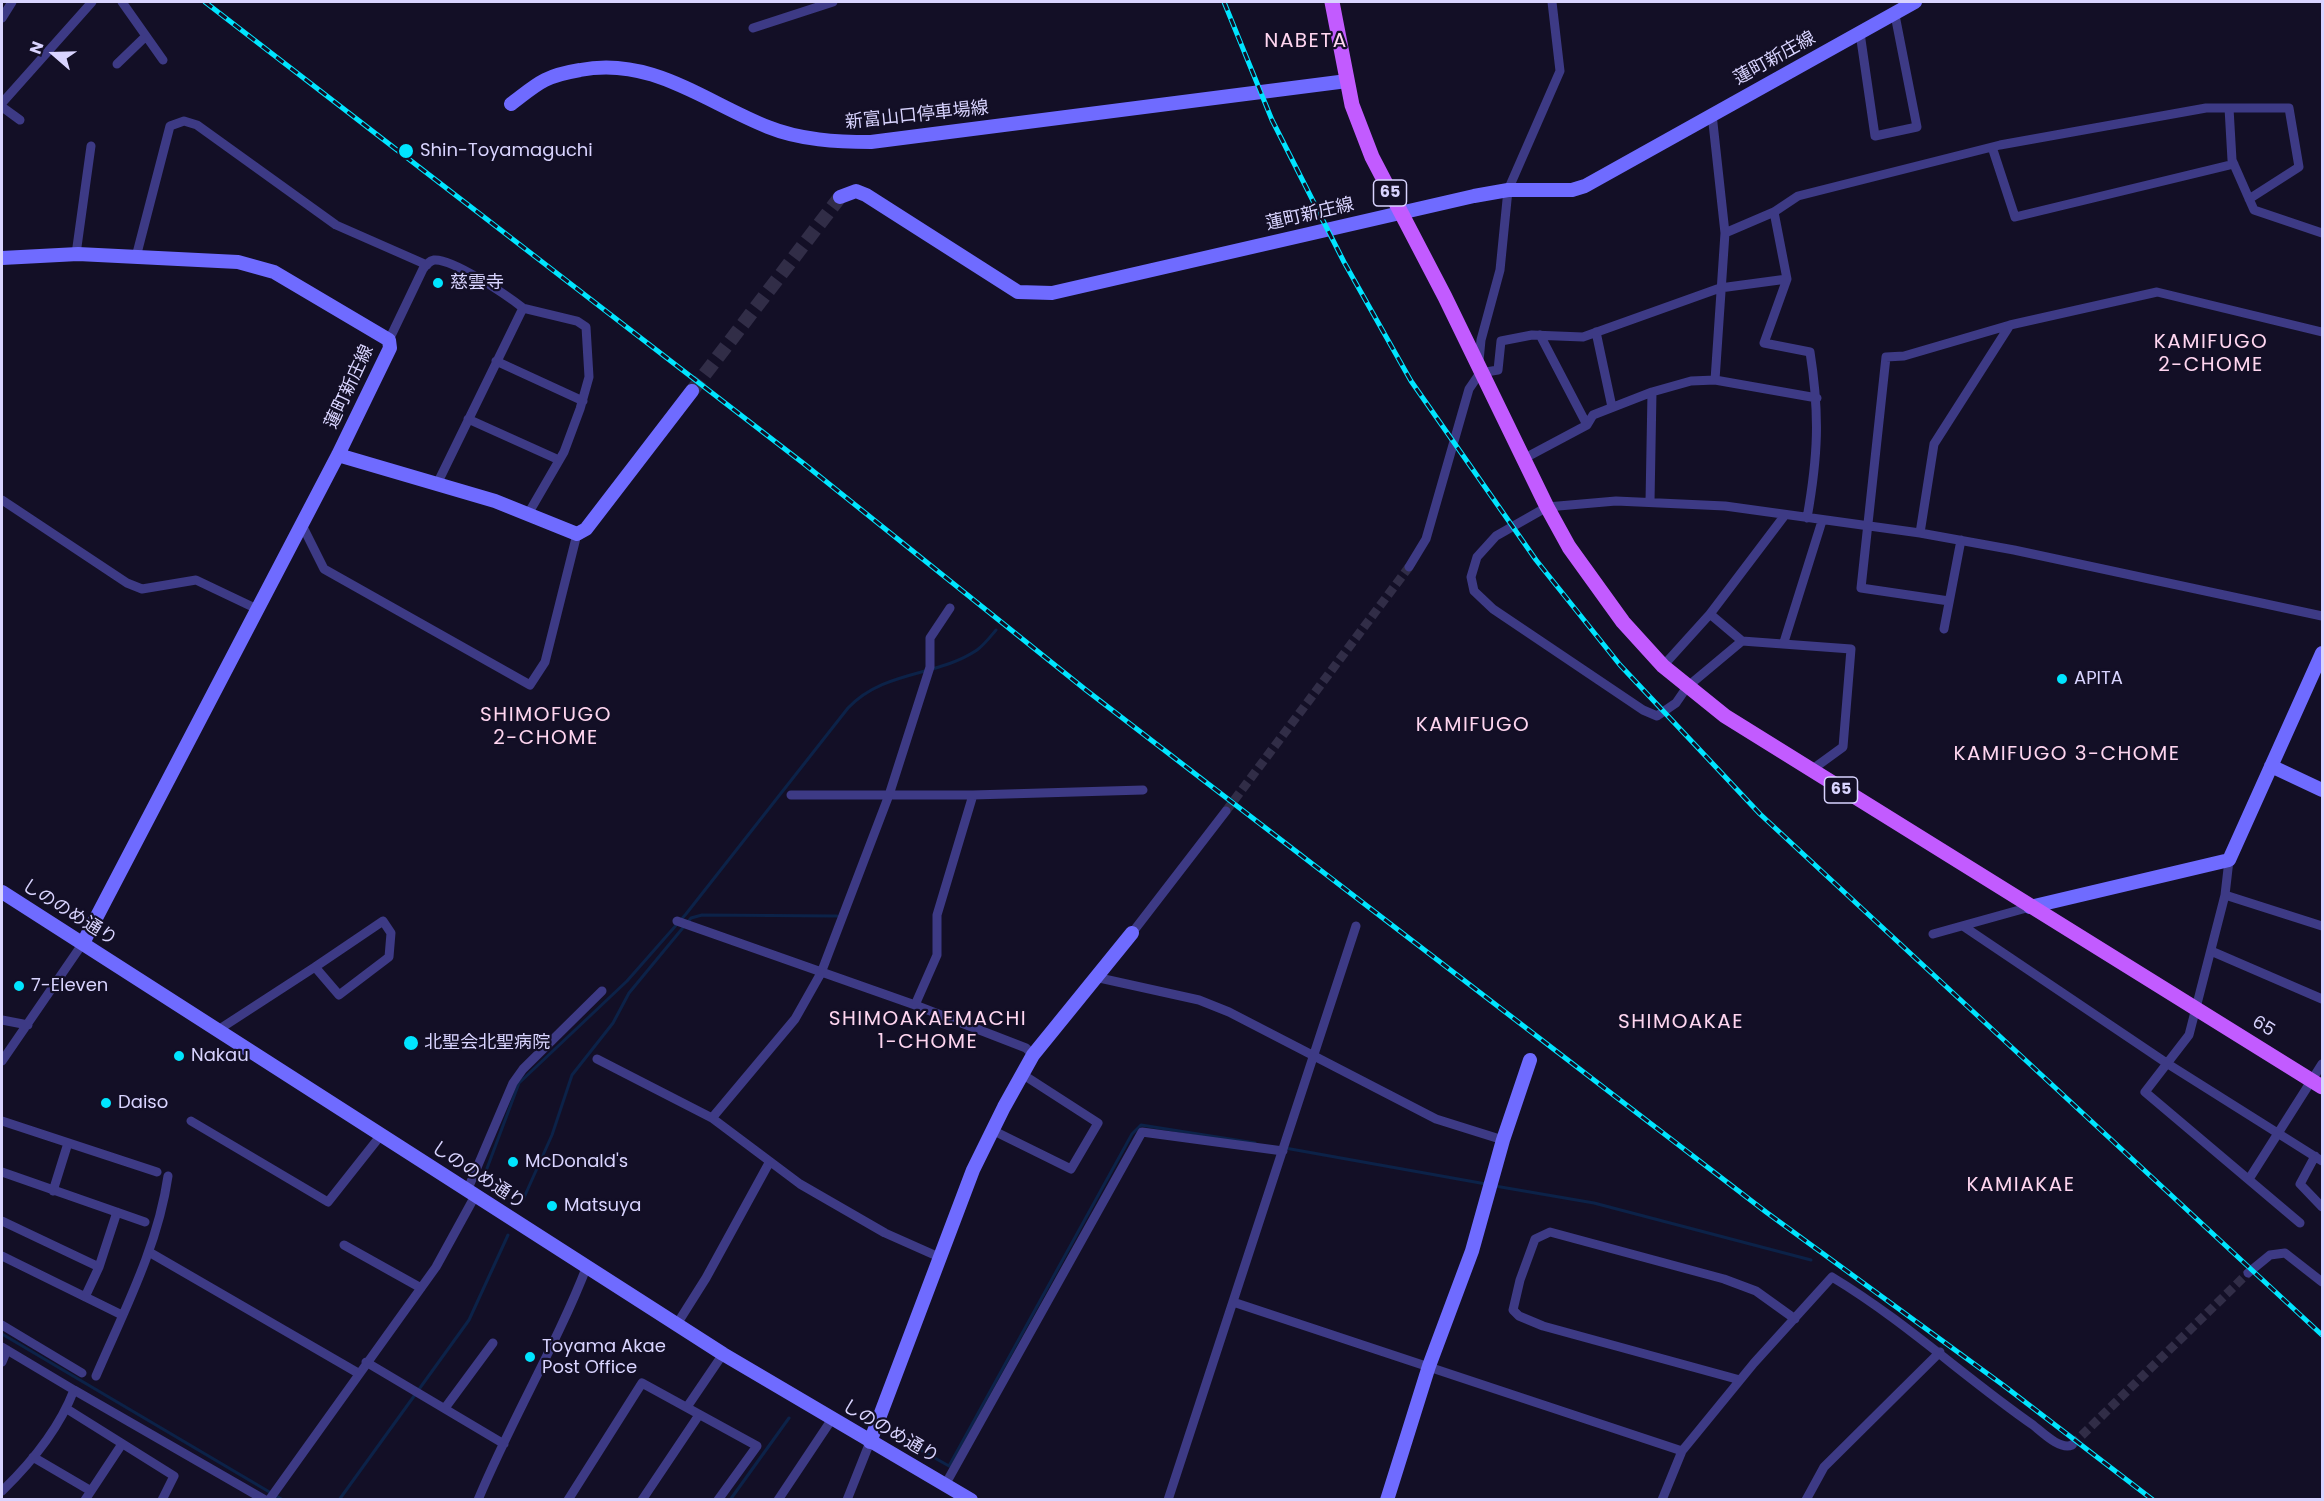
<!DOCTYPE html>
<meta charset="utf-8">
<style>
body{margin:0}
#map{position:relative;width:2324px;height:1501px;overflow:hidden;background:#130f26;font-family:Poppins,sans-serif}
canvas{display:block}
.frame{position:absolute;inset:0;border:3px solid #d9d4ff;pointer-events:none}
.north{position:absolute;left:24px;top:24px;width:60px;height:60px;-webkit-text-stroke:4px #130f26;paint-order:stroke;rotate:290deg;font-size:16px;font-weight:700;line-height:24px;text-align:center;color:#d9d4ff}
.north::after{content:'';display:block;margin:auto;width:21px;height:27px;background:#d9d4ff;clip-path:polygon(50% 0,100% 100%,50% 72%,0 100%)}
</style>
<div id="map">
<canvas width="2324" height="1501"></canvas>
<div class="frame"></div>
<div class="north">N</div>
</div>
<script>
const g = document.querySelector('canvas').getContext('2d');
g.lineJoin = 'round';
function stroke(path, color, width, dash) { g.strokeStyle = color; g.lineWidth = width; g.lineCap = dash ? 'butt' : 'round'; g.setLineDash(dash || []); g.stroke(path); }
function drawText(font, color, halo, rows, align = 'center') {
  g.font = font + ' Poppins,"Noto Sans JP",sans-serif'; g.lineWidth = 4.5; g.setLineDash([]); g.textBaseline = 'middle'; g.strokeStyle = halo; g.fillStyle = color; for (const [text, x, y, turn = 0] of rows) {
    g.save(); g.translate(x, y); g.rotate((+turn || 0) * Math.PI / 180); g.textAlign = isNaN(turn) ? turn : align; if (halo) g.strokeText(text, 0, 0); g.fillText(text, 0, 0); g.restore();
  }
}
const stream = new Path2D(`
 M1285 1148 1486 1184
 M483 1179 519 1083 627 981 686 914 848 708C884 670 937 677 977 650 984 645 990 637 996 630
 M1495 1186 1594 1203 1811 1260
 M522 1202 552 1135 572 1075 613 1023 629 993 691 918 702 915 837 916
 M2 1334 283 1500
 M885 1430 949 1466 1132 1134 1141 1125 1255 1143
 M339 1500 469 1320 508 1235
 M730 1500 789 1418`);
const streetTunnel = new Path2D(`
 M1226 811 1409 567
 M2072 1445 2248 1273`);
const secondaryTunnel = new Path2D(`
 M692 391 840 197`);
const street = new Path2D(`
 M122 2 163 60
 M2 18 12 2
 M753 28 833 2
 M1860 33 1875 136 1917 127 1895 15
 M117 64 146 36
 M2 103 92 2
 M2 107 20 120
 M2229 108 2232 160 2254 210 2322 233
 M1712 114 1725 233 1715 380
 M1992 147 2015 217 2234 164
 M1774 212 1787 279 1764 343 1810 352C1820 415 1818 456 1807 518
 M1725 233 1774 212 1798 196 2000 145 2206 108H2289L2299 167 2249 199
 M76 254 91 146
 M136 257 170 126 184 121 197 125 336 225 427 265
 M1596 332 1612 407
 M1540 335 1587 425
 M389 340 423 269C426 265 429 261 434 260 452 258 508 296 523 308
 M496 361 583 401
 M1479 361 1481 340 1500 270 1508 190 1560 71 1552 2
 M468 419 559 460
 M1525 458 1587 425 1593 415 1652 392 1691 381 1715 380 1817 398
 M438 482 523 308 577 321 586 327 589 377 580 409 564 452 528 514
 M2 500 127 583 142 589 196 580 257 609
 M1650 502 1652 392
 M301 523 324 569 530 685 545 662 577 534
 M1920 533 1934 444 2010 325 2157 292 2322 332
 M1409 567 1426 539 1469 389 1480 373 1498 370 1501 341 1532 335 1583 337 1720 288 1787 279
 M1949 601 1861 588 1886 357 1904 356 2010 325
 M1710 614 1742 641 1851 649 1843 747 1810 771
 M1944 629 1961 540
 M1742 641 1687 687 1676 703 1657 716 1643 710 1493 609 1474 591 1471 577 1477 557 1496 536 1547 507 1616 501 1725 506 1920 533 2014 550 2322 616
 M1784 642 1822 521
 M1663 666 1710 614 1785 515
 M791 795H973L1143 790
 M2229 860 2225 895 2189 1035 2145 1092 2300 1223
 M2225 895 2322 926
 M677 921 915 1005 1026 1048 1033 1055
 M1963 926 2168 1064 2322 1161
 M1132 933 1226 811
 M1933 934 2030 907
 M2211 951 2322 999
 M1095 977 1199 1000 1229 1012 1436 1119 1503 1140
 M915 1005 937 955V915L973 795
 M2 1020 28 1025
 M218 1030 315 967 339 995 389 957 391 933 383 921 315 967
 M597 1059 712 1118
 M2 1061 83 943
 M2 1121 157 1172
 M191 1121 328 1202 381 1135
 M992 1130 1071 1169 1098 1123 1022 1074
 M2315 1156 2300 1184 2322 1207
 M2 1172 145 1222
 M2249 1179 2322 1064
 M53 1191 68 1143
 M467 1191 513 1083 523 1069 602 991
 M2 1221 99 1267
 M344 1245 421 1288
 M149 1252 358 1373
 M2 1256 122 1315
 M939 1257 885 1233 800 1184 712 1118 795 1019 821 973 889 795 930 667V638L950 608
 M2248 1273 2270 1255 2285 1253 2322 1282
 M85 1297 99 1267 117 1212
 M1233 1302 1682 1451
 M677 1324 706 1278 769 1163
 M2 1325 82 1373
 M2 1347 74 1390C59 1429 31 1463 2 1491
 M2 1362 7 1350
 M366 1362 504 1444
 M96 1376C124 1311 158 1246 168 1176
 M1740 1380 1543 1326 1519 1316 1513 1310 1520 1280 1535 1239 1550 1232 1724 1279 1756 1291 1795 1319
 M74 1390 265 1500
 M687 1407 723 1354
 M445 1408 493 1343
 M67 1409 174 1476 162 1500
 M33 1457 91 1491
 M945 1485 1142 1132 1283 1151
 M85 1500 122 1444
 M269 1500 436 1267 475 1196
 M478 1500C511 1420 556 1346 587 1266
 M568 1500 642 1383 757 1446 718 1500
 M642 1500 699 1415
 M778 1500 832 1419
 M847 1500 870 1442
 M1168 1500 1356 926
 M1662 1500 1682 1451 1754 1363 1832 1277C1905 1321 1964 1377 2033 1425 2043 1433 2060 1450 2072 1445
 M1806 1500 1824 1467 1940 1352`);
const secondary = new Path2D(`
 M511 104C522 96 533 86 545 80 555 75 568 72 580 70 651 56 705 102 768 127 800 140 837 142 871 142L1347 81
 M840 197 856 191 866 195 1018 292 1052 293 1474 196 1508 190H1572L1585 186 1915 2
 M2 258 78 254 238 262 274 272 389 340 390 348 338 455 83 943
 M338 455 495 501 577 534 586 529 692 391
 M2271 766 2322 790
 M2 892 723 1354 971 1500
 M2030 907 2229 860 2322 653
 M870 1442 973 1170 1004 1107 1033 1055 1132 933
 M1387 1500 1429 1366 1472 1251 1503 1140 1530 1060`);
const primary = new Path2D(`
 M1332 2 1352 105 1372 157 1445 297 1547 507 1569 547 1623 622 1663 666 1725 716 2322 1087`);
const rail = new Path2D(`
 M205 2 803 463 1086 690 1401 932 1766 1212 2003 1385 2153 1500
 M1224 2 1272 120 1344 262 1411 381 1536 560 1620 665 1760 814 2322 1335`);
const markers = [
 [406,151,8,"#00e5ff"],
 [438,283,6,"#00e5ff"],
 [2062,679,6,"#00e5ff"],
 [19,986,6,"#00e5ff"],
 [411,1043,8,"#00e5ff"],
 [179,1056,6,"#00e5ff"],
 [106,1103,6,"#00e5ff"],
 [513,1162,6,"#00e5ff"],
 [552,1206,6,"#00e5ff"],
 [530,1357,6,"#00e5ff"]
];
const shields = [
 [1390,193,33],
 [1841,790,33]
];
const shieldNames = [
 ["65",1390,193],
 ["65",1841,790]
];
const streetNames = [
 ["蓮町新庄線",1775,59,-29],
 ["新富山口停車場線",917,116,-6],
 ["蓮町新庄線",1310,215,-13],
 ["蓮町新庄線",350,387,-65],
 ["しののめ通り",69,913,32],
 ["65",2263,1027,32],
 ["しののめ通り",478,1176,33],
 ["しののめ通り",890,1432,30]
];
const poiNames = [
 ["Shin-Toyamaguchi",420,151],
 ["慈雲寺",450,283],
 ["APITA",2074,679],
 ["7-Eleven",31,986],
 ["北聖会北聖病院",424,1043],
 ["Nakau",191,1056],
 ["Daiso",118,1103],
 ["McDonald's",525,1162],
 ["Matsuya",564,1206],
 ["Toyama Akae",542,1347],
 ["Post Office",542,1368]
];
const neighbourhoodNames = [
 ["NABETA",1306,42],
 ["KAMIFUGO",2211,343],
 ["2-CHOME",2211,366],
 ["SHIMOFUGO",546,716],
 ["2-CHOME",546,739],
 ["KAMIFUGO",1473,726],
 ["KAMIFUGO 3-CHOME",2067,755],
 ["SHIMOAKAEMACHI",928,1020],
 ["1-CHOME",928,1043],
 ["SHIMOAKAE",1681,1023],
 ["KAMIAKAE",2021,1186]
];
stroke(stream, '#0c2248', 3);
stroke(streetTunnel, '#312d47', 9, [9, 4.5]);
stroke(secondaryTunnel, '#312d47', 14, [14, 7]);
stroke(street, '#3d3a85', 9);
stroke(secondary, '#6f6bff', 14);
stroke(primary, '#c25bff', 15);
stroke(rail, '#00e5ff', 5);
stroke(rail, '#130f26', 3, [9]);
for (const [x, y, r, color] of markers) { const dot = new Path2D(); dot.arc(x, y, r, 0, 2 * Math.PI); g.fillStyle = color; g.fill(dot); stroke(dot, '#130f26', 2); }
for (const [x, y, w] of shields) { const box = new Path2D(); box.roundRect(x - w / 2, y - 13, w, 26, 4.5); g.fillStyle = '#130f26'; g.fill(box); stroke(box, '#d9d4ff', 1.5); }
drawText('bold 16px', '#d9d4ff', null, shieldNames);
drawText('18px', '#d9d4ff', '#130f26', streetNames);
drawText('18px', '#d9d4ff', '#130f26', poiNames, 'left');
g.letterSpacing = '1.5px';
drawText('20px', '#ffd6f0', '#130f26', neighbourhoodNames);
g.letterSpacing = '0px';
</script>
